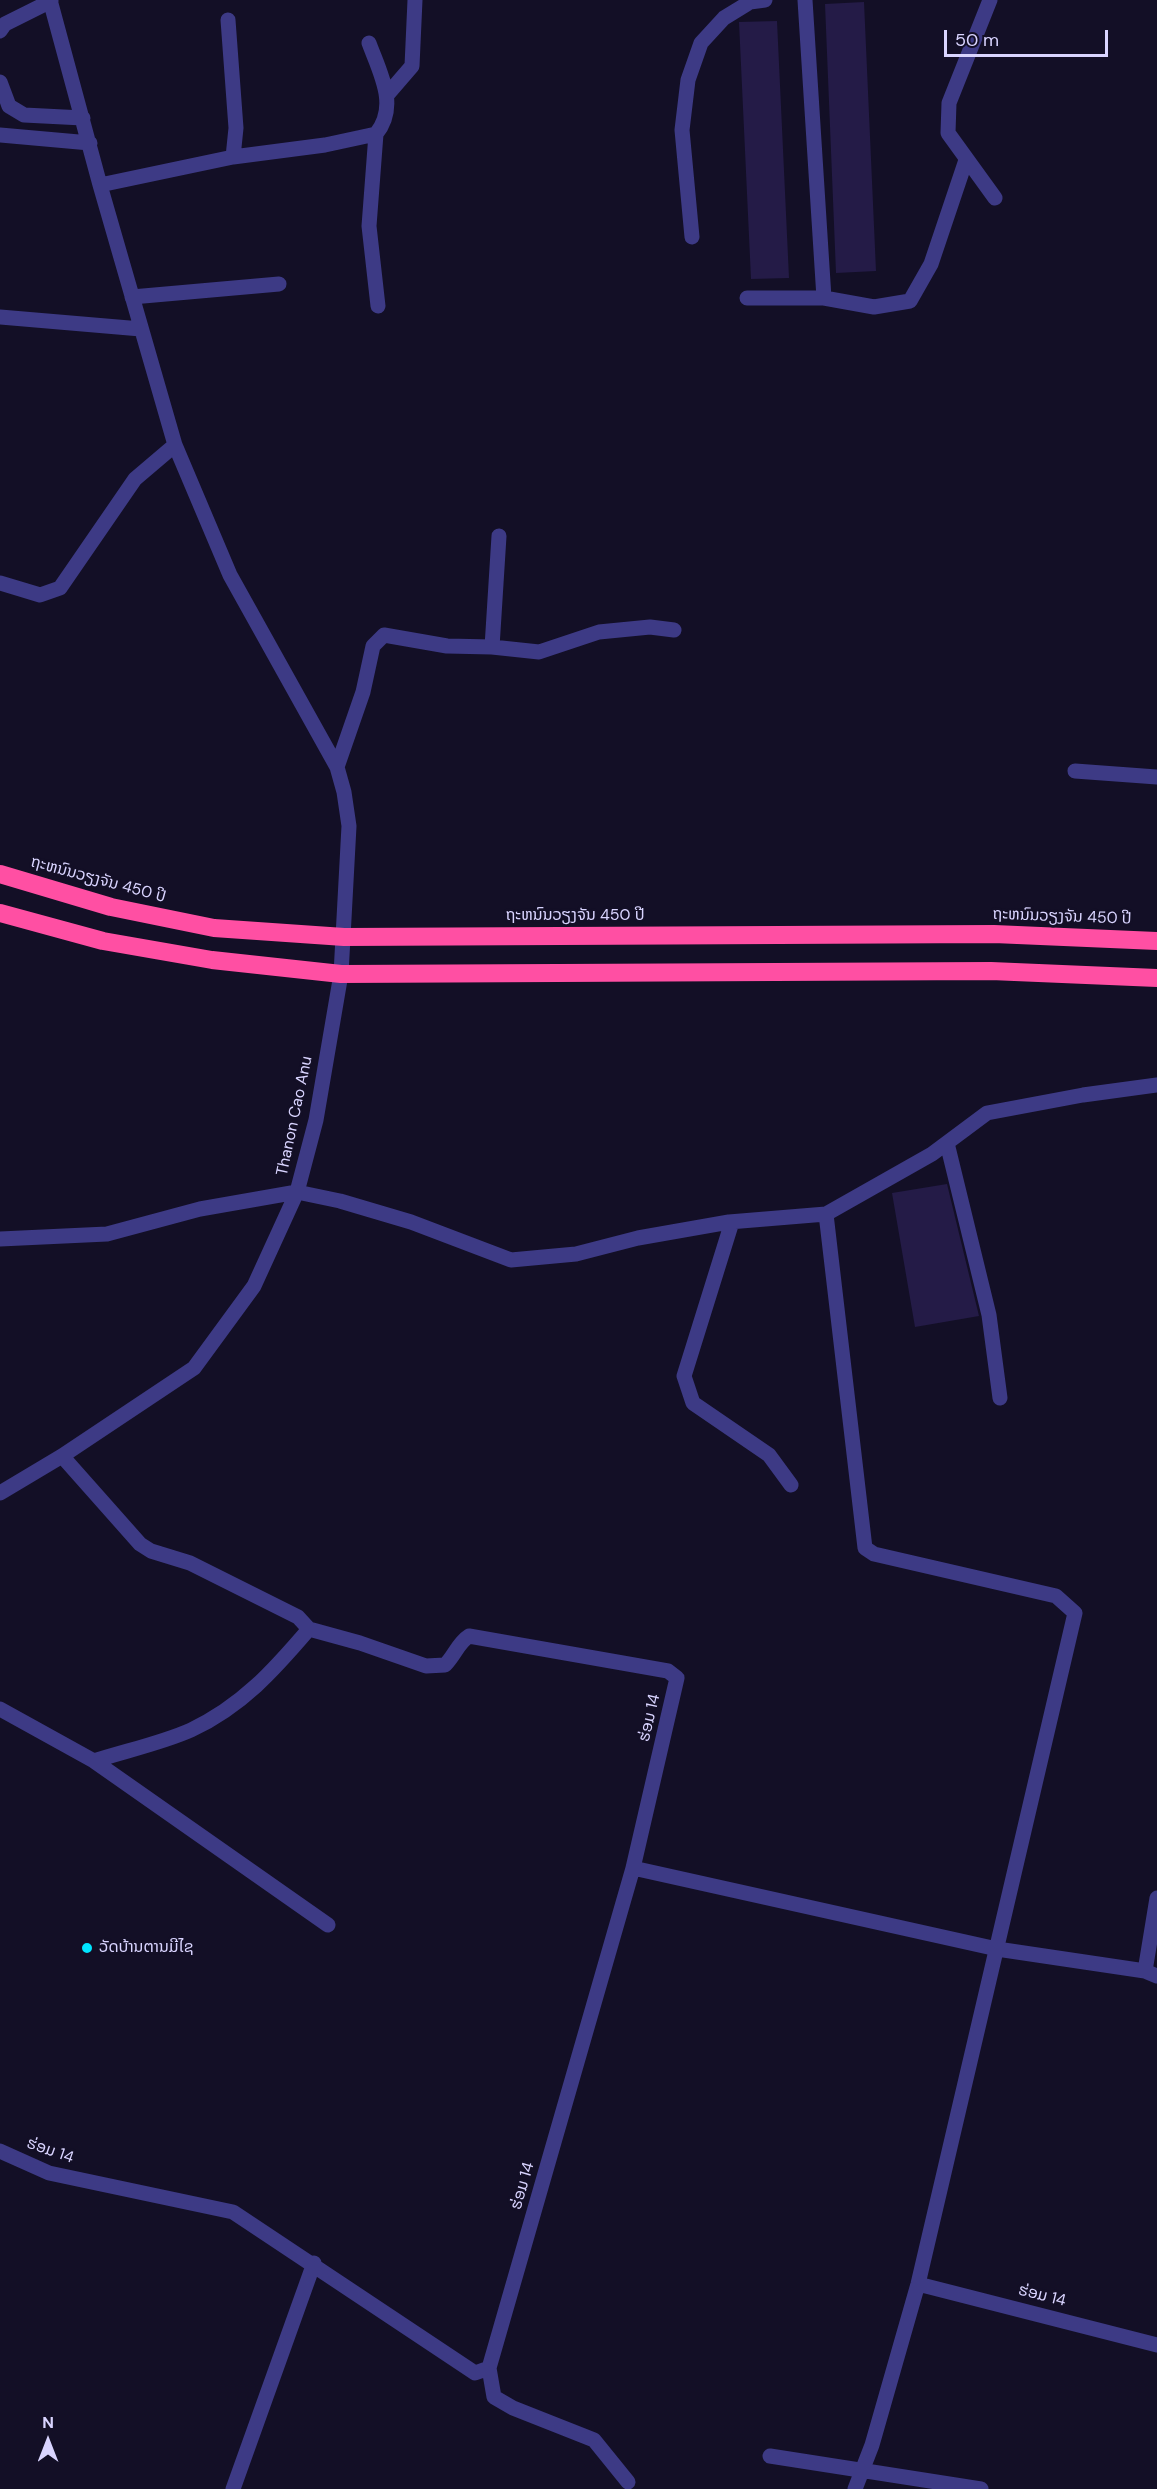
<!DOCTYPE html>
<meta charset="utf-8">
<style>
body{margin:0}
#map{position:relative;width:1157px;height:2489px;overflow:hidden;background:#130f26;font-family:"DM Sans",sans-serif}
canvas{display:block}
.north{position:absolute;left:18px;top:2411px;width:60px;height:60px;-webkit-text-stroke:4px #130f26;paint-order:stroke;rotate:0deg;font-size:16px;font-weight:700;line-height:24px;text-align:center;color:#d9d4ff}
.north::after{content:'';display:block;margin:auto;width:21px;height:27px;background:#d9d4ff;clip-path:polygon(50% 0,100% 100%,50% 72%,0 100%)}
.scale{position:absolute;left:944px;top:30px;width:164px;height:27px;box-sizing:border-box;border:3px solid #d9d4ff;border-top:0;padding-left:8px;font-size:18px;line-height:21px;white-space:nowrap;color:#d9d4ff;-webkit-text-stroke:4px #130f26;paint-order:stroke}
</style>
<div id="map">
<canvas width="1157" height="2489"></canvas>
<div class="north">N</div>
<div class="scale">50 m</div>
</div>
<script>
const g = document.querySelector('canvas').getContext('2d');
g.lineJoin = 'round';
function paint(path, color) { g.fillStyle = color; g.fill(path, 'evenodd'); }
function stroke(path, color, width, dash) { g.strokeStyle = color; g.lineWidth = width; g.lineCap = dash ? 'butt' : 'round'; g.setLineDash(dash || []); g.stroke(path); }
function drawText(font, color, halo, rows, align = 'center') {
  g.font = font + ' "DM Sans","Noto Sans Lao",sans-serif'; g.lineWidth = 5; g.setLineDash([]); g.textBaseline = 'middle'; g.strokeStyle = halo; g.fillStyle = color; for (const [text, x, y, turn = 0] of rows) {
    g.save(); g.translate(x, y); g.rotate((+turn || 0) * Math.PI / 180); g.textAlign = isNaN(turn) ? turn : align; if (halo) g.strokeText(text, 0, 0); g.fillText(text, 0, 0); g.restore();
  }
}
const building = new Path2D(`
 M864 2 876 271 836 273 825 4Z
 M777 21 789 278 751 279 739 22Z
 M947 1184 979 1316 915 1327 892 1193Z`);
const minor = new Path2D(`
 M990 0 949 103 948 133 995 198
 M228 20 236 128 233 157
 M0 31 5 24 51 1
 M0 82 9 106 24 115 83 118
 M387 95 412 66 415 0
 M376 134 369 226 378 306
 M0 135 90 143
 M100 185 233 157 325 145 376 134C399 106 380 73 369 43
 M692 237 682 130 688 80 701 43 724 18 750 2 765 0
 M132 297 279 284
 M747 298H824L805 0
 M824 298 874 307 910 301 931 264 966 160
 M0 317 141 329
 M0 583 40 595 60 588 135 479 175 445
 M492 647 499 536
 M337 767 363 692 373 646 384 635 447 646 492 647 539 652 599 632 650 627 674 630
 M1075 771 1157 777
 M947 1143 989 1315 1000 1398
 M826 1214 865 1548 874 1554 1056 1596 1075 1613 918 2284 872 2445 855 2489
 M732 1222 684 1376 693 1403 769 1455 791 1485
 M0 1239 107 1234 200 1209 297 1192 340 1201 411 1222 511 1260 576 1254 638 1238 729 1222 826 1214 932 1154 987 1113 1083 1095 1157 1085
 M62 1456 140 1544 151 1551 190 1563 298 1617 309 1629 360 1643 426 1666 445 1665C455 1655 458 1643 469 1636L668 1671 677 1678 633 1868 489 2368 494 2397 513 2408 594 2440 628 2482
 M0 1493 62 1456 194 1368 254 1286 297 1192 316 1120 341 974 349 826 344 792 337 767 230 575 175 445 100 185 50 0
 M0 1709 94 1761 328 1925
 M94 1761C125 1751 162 1743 191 1730 242 1706 274 1670 309 1629
 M633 1868 997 1949 1145 1971 1157 1976
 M1145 1971 1157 1898
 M0 2151 49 2173 233 2212 475 2373 489 2368
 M918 2284 1157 2345
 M770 2456 981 2489
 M233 2489 314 2263`);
const highway = new Path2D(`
 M0 874 111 907 214 928 344 937 994 934 1157 941
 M0 913 103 941 212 960 341 974 991 971 1157 978`);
const markers = [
 [87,1948,6,"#00e5ff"]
];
const streetNames = [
 ["ຖະຫນົນວຽງຈັນ 450 ປີ",98,880,15],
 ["ຖະຫນົນວຽງຈັນ 450 ປີ",575,916],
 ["ຖະຫນົນວຽງຈັນ 450 ປີ",1062,917,2],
 ["Thanon Cao Anu",295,1116,-78],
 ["ຮ່ອມ 14",650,1718,-77],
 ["ຮ່ອມ 14",50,2151,19],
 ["ຮ່ອມ 14",523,2186,-74],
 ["ຮ່ອມ 14",1042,2296,14]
];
const poiNames = [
 ["ວັດບ້ານຕານມີໄຊ",99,1948]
];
paint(building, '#241b47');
stroke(minor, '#3d3a85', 15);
stroke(highway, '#ff4fa3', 18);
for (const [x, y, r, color] of markers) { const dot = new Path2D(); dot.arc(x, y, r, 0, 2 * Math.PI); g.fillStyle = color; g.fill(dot); stroke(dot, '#130f26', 2); }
drawText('16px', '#d9d4ff', '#130f26', streetNames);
drawText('16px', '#d9d4ff', '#130f26', poiNames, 'left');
</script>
